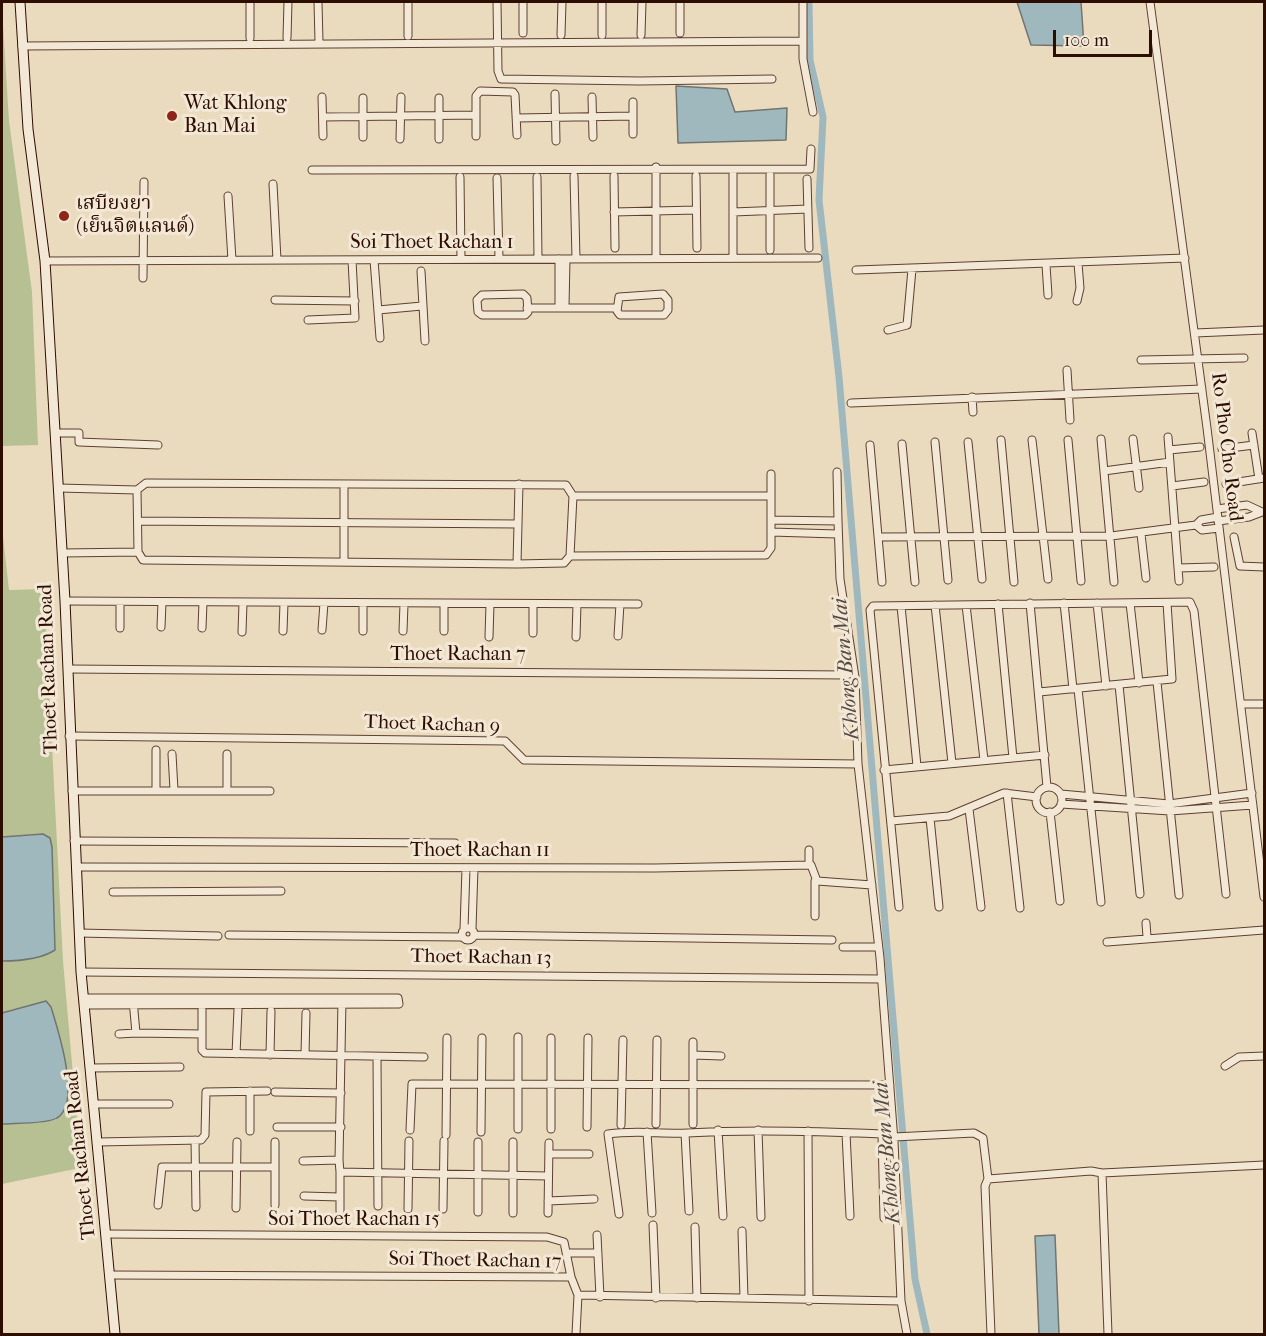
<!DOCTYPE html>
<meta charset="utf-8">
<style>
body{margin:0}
#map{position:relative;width:1266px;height:1336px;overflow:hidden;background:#ebdbbe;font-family:"IM FELL French Canon",serif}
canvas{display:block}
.frame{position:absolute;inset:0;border:3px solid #2e0d01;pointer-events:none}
.scale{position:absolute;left:1053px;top:30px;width:99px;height:27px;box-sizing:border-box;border:3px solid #2e0d01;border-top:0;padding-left:8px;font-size:18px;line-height:21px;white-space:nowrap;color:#2e0d01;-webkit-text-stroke:4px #f2e8d5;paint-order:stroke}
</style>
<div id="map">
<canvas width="1266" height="1336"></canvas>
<div class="frame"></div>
<div class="scale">100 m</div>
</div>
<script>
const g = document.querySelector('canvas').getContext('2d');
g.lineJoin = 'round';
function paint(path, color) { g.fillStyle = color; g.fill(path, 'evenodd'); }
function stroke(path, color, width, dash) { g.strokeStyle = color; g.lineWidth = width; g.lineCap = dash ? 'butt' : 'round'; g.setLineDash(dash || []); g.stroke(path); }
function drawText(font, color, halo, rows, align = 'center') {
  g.font = font + ' "IM FELL French Canon","Noto Serif Thai",serif'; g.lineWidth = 6; g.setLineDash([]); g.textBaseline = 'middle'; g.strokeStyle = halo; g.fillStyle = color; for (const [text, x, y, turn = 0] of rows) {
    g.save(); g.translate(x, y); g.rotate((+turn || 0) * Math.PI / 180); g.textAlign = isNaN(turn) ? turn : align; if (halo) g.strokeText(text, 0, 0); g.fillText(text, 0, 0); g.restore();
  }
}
const green = new Path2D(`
 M2 8 9 121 32 292 38 445 2 446Z
 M2 527 9 590 44 589 63 961 77 1120 75 1169 2 1184V1124L56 1120 45 1002 2 1013V960L43 834 2 837Z`);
const water = new Path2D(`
 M1017 2H1081L1084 46 1031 45Z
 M676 86 727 89 735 112 787 108 786 140 678 143Z
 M43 834 50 838 52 847 55 950C41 959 19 961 2 961V837Z
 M46 1001 51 1007C58 1030 82 1103 57 1118 48 1124 14 1123 2 1124V1013Z
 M1055 1235 1059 1334H1039L1035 1236Z`);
const canal = new Path2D(`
 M809 2 810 60 823 117 819 200 839 377 915 1279 927 1334`);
const street = new Path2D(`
 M250 2V38
 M318 2 319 42
 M408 2V36
 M497 2 498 71 501 79 640 81 772 79
 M680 2V33
 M803 2V59L813 112
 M1150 2 1207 428 1264 897
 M523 33V2
 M561 35 562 2
 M602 35V2
 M641 35 642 2
 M287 38 288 2
 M22 46 802 41
 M555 94 556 141
 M322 97 323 136
 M592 97 593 137
 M633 102V134
 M323 117 475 115
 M517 118 633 116
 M476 136V96L480 91 513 92 515 95 517 135
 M363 137V98
 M400 139 401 97
 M439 139V98
 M656 167V258
 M312 170 810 169 811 149
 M770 175V250
 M574 176 576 259
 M614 176 615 248
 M696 176 697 248
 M460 177 461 259
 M537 177 538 259
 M497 178 499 259
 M807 179 809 248
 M273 184 277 260
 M228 196 232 260
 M614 212 696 210
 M733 212 808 209
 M733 258V174
 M374 260 380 338
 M45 261 818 258
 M1046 265 1048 295
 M856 270 1185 258
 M421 271 425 341
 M143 278 144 182
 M523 294 527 298 528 312 525 315H482L478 312 477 300 482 295Z
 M663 294 668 300V310L664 315H620L617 311 619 297Z
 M275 300 355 301
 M1077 301 1080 288 1078 263
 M559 307V259
 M565 307 566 259
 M527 308H617
 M378 310 422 306
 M308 320 355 318 352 260
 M888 330 907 325 912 269
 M1195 333 1264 330
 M1141 360 1244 358
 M1067 370 1070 420
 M972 397 973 412
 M851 403 1202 389
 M56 433H79V442L158 445
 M1252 433 1259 479
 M1168 437 1179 581
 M1101 439 1114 582
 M1133 439 1139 488
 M1001 440 1014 582
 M1032 440 1048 579
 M1068 440 1081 581
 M935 442 948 580
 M968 442 982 579
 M902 444 915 582
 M870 445 882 582
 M1222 449 1254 445
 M1169 450 1200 447
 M1104 471 1170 462
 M837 472 838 521
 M146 483 566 485 573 496 570 556 564 563 517 564 143 560 138 552 137 490Z
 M1226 484 1264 478
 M1172 486 1204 482
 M59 488 137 490
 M573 496H771
 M1217 509 1247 505 1262 512 1249 517 1218 521
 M771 520 838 521 840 579 855 677 858 764 880 958 894 1141 901 1301 907 1334
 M138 521 518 524
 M1196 525 1202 530 1219 528
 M771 532 837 534
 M1141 534 1146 578
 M878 537 1111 536 1196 525 1201 520 1218 517
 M1234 537 1240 566 1264 567
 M63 553 138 552
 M570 556 766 555 771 548V474
 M344 562V484
 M517 564 519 484
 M1178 568 1214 567
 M65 601 638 604
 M120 602V628
 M1030 603 1047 787
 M1064 603 1073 689
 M1097 603 1106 686
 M1130 603 1139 683
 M998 604 1013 758
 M935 605 952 763
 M966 605 984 760
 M901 606 917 766
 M161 627 162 602
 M202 628 203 602
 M322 630 324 603
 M283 631 284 603
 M363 631V603
 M403 631 404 604
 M444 631V604
 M242 632 243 603
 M533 633V605
 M618 636 620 604
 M489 637 490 604
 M576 637 577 604
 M68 669 847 675
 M1157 682 1179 895
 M1119 685 1140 894
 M1078 689 1101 902
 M1039 692 1172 679 1167 603
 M1241 704H1264
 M69 736 505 741 524 760 858 764
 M156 750V790
 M172 754 174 790
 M884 770 1045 755
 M1036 800a13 13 0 1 1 26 0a13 13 0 1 1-26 0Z
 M227 790V754
 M72 791H270
 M1007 793 1020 908
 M1061 794 1169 804 1252 793
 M1061 804 1170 811 1253 805
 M969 809 981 907
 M1050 812 1060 901
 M930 818 939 907
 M891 821 949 816 1004 793 1037 797
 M74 841 455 843
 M809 865V850
 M76 867 655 868 811 865 817 881 872 885
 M113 892 281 891
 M899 907 870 610 873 606 1190 602 1194 611 1226 894
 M815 916V881
 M1146 923 1147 937
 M462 934a6 6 0 1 1 12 0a6 6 0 1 1-12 0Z
 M464 929 466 868
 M472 929 474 868
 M79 933 218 936
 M229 935 462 937
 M474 935 832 940
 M1107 942 1264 930
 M843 947H878
 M81 972 881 979
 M84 998H398L399 1004 84 1005
 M133 1000 136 1033 202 1034
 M202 1010V1050L205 1053 424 1057
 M119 1034 136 1033
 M518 1037V1129
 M693 1042V1124
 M236 1054 238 1009
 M270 1055 271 1011
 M305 1055 306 1013
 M693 1055 721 1056
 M377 1057 378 1206
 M1225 1066 1239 1057 1264 1056
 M90 1068 180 1067
 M250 1091V1131
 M275 1092 341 1093
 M94 1104H169
 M656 1124 657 1040
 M621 1125 623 1040
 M277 1127H341
 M587 1127 588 1038
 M551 1129V1038
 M410 1130 412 1084 890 1085
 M718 1130 723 1216
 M758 1130 761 1217
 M808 1131 809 1301
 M481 1132 482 1038
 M647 1132 652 1213
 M685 1133 689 1211
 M846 1133 850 1216
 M446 1135 447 1038
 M894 1137 974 1133 983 1138 988 1179 985 1186 991 1334
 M195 1140 196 1207
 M98 1142 201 1140 205 1135 206 1092 267 1091
 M275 1142V1205
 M513 1142V1213
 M549 1154H589
 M339 1160 342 1000
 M303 1161 339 1160 340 1172 548 1176
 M1102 1173 1108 1334
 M988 1179 1091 1171 1102 1173 1264 1165
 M304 1196 340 1197
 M548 1201 594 1199
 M158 1205 162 1167H275
 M236 1208 237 1142
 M408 1209 409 1141
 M443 1209 444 1141
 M340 1211V1172
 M478 1212V1142
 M548 1213 549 1143
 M619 1214 608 1134C635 1130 660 1134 687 1133 752 1129 816 1131 882 1134L884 1218
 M653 1225 656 1298
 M695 1227 697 1298
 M742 1231 744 1298
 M107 1234 547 1237 564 1242 571 1277
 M597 1235 600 1297
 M567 1253H598
 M110 1275 571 1277 578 1295 901 1301
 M576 1334 578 1295`);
const secondary = new Path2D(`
 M20 2 28 129 45 261 65 601 81 972 115 1334`);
const markers = [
 [172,116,6,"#8f2418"],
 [64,216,6,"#8f2418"]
];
const poiNames = [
 ["Wat Khlong",184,104],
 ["Ban Mai",184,127],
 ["เสบียงยา",76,204],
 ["(เย็นจิตแลนด์)",76,227]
];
const streetNames = [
 ["Soi Thoet Rachan 1",432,243],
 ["Ro Pho Cho Road",1226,447,83],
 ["Thoet Rachan 7",458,655],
 ["Thoet Rachan Road",49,669,-92],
 ["Thoet Rachan 9",432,725,2],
 ["Thoet Rachan 11",480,851],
 ["Thoet Rachan 13",481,958,1],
 ["Thoet Rachan Road",81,1155,-96],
 ["Soi Thoet Rachan 15",354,1220],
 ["Soi Thoet Rachan 17",475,1261,1]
];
const waterNames = [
 ["Khlong Ban Mai",847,669,-95],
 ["Khlong Ban Mai",888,1153,-95]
];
paint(green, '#b7c092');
paint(water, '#9fb8bd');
stroke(water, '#727472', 1.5);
stroke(canal, '#9fb8bd', 7);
stroke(street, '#5d4030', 9);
stroke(secondary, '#2e0d01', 11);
stroke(street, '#f2e8d5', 7);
stroke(secondary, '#f2e8d5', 9);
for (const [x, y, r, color] of markers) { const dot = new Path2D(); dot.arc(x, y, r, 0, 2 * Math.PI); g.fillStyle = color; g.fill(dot); stroke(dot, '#f2e8d5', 2); }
drawText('20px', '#2e0d01', '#f2e8d5', poiNames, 'left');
drawText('20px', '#2e0d01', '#f2e8d5', streetNames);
drawText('italic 21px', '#564943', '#f2e8d5', waterNames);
</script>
